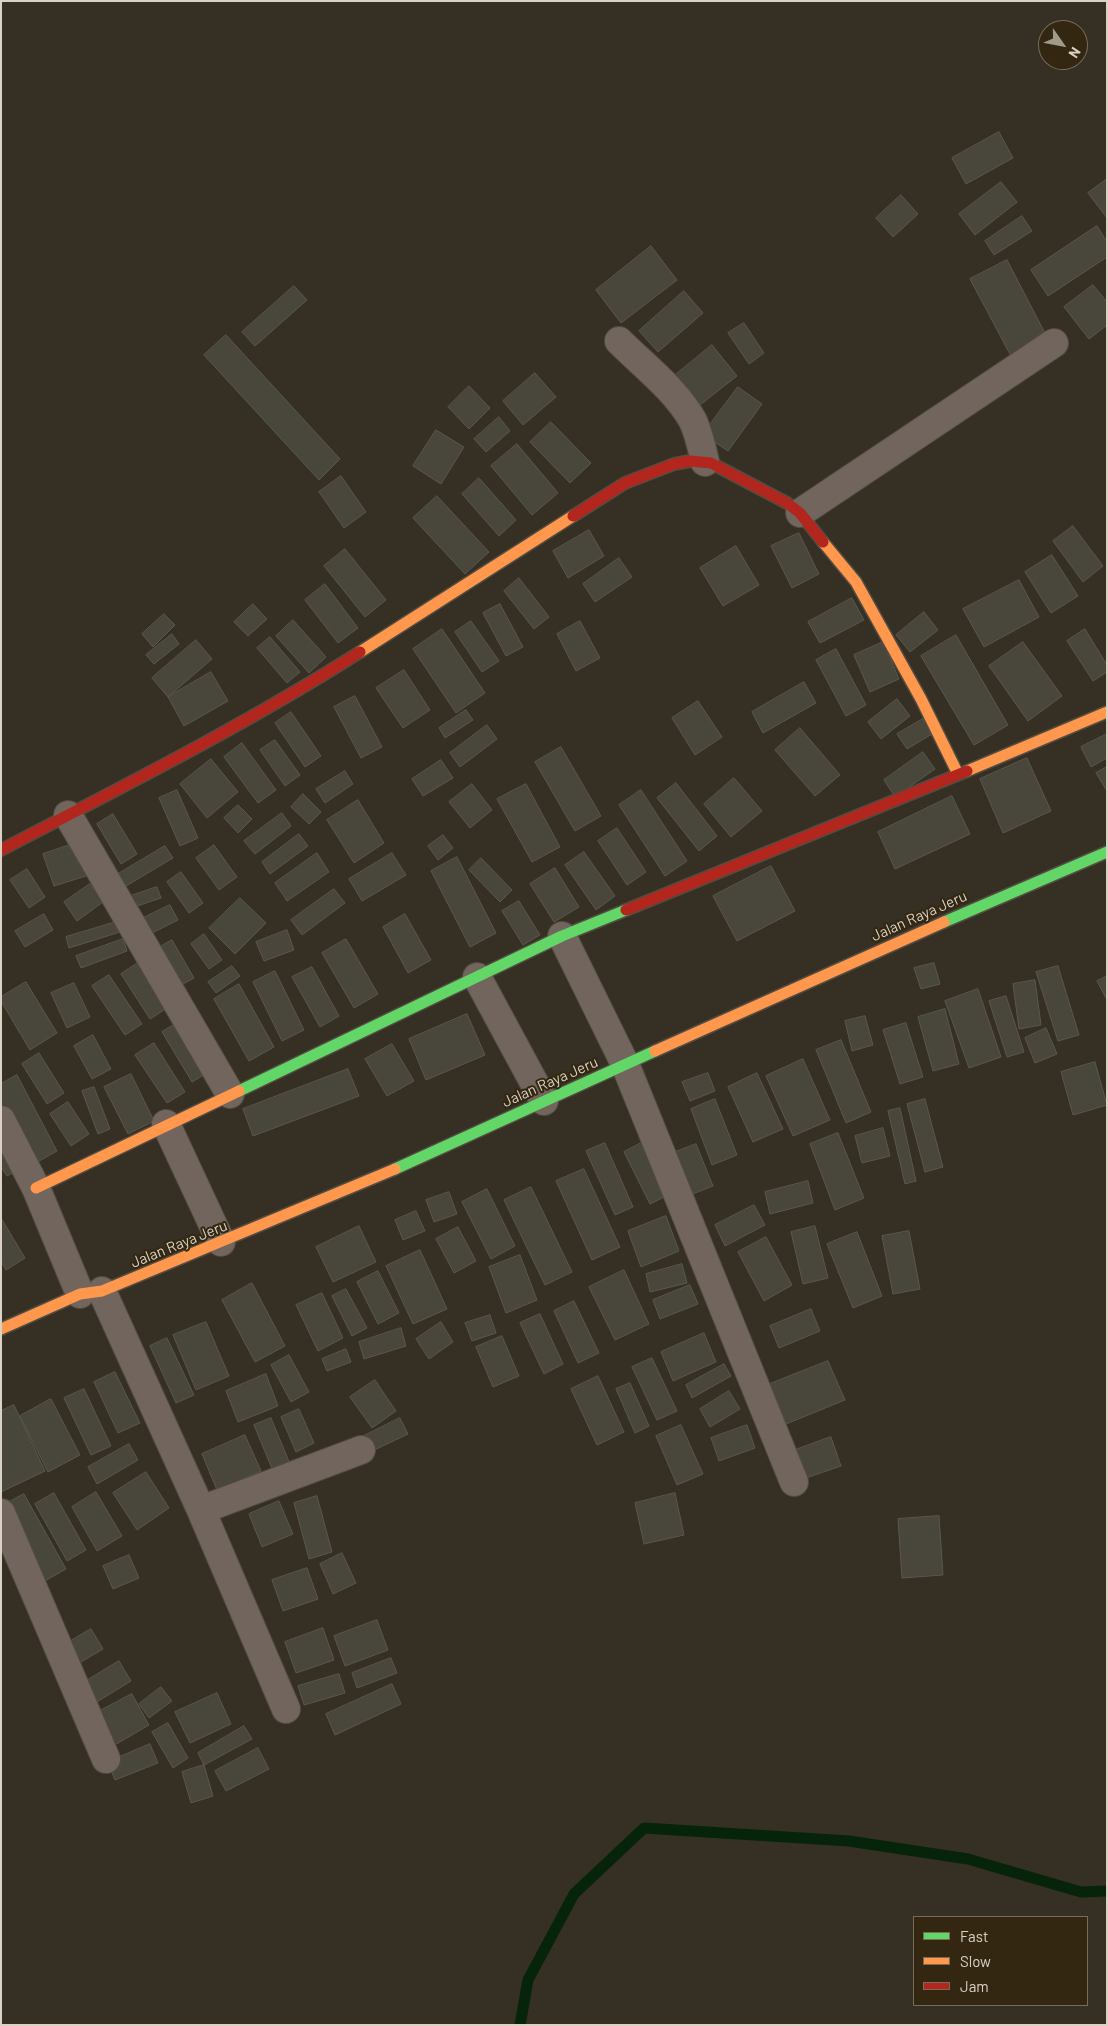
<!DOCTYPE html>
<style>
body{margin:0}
#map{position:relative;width:1108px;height:2026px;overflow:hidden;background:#362f23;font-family:Barlow,sans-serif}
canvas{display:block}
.frame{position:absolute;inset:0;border:2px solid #dad3c5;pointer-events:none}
.legend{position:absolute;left:913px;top:1916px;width:175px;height:90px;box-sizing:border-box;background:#332711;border:1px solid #766c59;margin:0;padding:6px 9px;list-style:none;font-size:15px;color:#dad3c5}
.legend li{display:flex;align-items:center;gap:10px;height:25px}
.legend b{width:25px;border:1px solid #766c59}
.north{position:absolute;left:1038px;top:20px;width:50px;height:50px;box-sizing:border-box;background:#332711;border:1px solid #766c59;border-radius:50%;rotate:123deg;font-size:14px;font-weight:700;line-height:20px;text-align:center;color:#dad3c5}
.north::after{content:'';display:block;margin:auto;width:18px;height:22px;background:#a19a8c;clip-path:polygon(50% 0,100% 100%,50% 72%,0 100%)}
</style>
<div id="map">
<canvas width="1108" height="2026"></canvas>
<div class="frame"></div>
<ul class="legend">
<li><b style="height:6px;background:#63d668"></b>Fast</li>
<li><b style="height:6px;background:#ff974d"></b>Slow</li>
<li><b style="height:6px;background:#b3261e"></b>Jam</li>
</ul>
<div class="north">N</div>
</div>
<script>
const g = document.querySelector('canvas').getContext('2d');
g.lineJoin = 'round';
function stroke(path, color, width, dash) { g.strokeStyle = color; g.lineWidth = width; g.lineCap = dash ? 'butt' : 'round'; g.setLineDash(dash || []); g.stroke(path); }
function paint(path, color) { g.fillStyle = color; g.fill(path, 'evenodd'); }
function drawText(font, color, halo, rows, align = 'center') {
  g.font = font + ' Barlow,sans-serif'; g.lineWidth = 4; g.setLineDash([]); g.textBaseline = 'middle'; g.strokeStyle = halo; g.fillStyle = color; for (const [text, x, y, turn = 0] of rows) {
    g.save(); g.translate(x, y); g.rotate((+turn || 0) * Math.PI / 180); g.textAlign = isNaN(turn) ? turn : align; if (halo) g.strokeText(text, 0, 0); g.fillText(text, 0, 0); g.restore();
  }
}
const stream = new Path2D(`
 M520 2025 528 1980 574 1894 644 1828 849 1841 968 1859 1081 1892 1107 1891`);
const building = new Path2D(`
 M999 132 1013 158 966 184 952 158Z
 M1107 179V218L1088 193Z
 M1001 182 1017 202 975 235 959 214Z
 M901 195 918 214 893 237 876 218Z
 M1022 216 1032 231 994 255 985 241Z
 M1097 226 1107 242V257L1048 296 1031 270Z
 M651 246 677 280 621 323 596 290Z
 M1007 260 1047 337 1011 356 970 279Z
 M1093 285 1107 302V325L1089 339 1064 307Z
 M294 286 307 300 255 346 242 332Z
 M684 291 703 313 658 352 639 331Z
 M744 323 764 353 749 364 728 333Z
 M226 335 340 459 319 480 204 355Z
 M712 345 737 376 691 412 668 381Z
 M535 373 556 397 523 425 503 401Z
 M469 386 490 408 469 429 448 407Z
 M738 387 762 404 728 451 703 434Z
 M499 417 510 431 486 452 474 439Z
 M551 422 591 463 570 483 530 442Z
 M436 430 464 447 441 484 413 466Z
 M517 444 558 493 532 515 491 466Z
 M341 476 366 512 344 528 319 492Z
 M479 478 516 520 499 536 462 494Z
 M437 496 489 552 465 574 413 518Z
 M1073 526 1103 566 1083 582 1053 541Z
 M589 530 604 556 568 578 553 551Z
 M799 533 819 574 792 588 771 546Z
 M736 546 759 585 723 606 700 568Z
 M345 549 386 600 365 617 324 566Z
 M1052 555 1078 596 1051 613 1025 572Z
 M619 558 632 577 595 602 583 584Z
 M519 578 549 617 534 629 504 591Z
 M1019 580 1039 617 984 647 963 609Z
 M325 584 358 628 338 643 305 600Z
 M852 598 864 620 820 643 808 622Z
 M253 604 267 619 248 636 234 622Z
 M500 604 523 647 506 656 483 613Z
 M924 612 938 630 910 652 896 635Z
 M164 614 175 625 153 647 142 634Z
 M293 620 326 657 309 673 276 636Z
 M471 621 499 661 482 672 455 632Z
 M580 621 600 658 576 671 557 634Z
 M442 629 485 693 456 713 413 649Z
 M1085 629 1107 665V672L1093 681 1067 641Z
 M172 634 179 644 154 664 146 655Z
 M956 635 1008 725 974 745 921 656Z
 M270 637 300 672 287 683 257 648Z
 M196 640 212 659 168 697 152 678Z
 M883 642 899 679 870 692 854 655Z
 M1023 642 1062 696 1028 721 989 666Z
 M836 649 866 705 846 716 816 660Z
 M404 670 430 710 403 728 376 688Z
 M211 672 228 701 184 726 168 697Z
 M804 682 816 703 763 733 752 712Z
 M355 696 382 747 361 758 334 707Z
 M897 699 910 716 881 739 868 722Z
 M698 701 722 737 695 755 672 718Z
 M466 710 473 720 445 738 439 728Z
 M291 712 321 756 305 767 275 723Z
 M923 719 932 734 907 749 897 734Z
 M487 725 497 739 460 767 450 753Z
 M800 728 840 775 815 796 775 750Z
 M1107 734V758L1091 767 1081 747Z
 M275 740 300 775 285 786 260 750Z
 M242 743 276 790 258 803 224 757Z
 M561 747 601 816 575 831 535 762Z
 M923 752 935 769 895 797 884 780Z
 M1027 758 1051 811 1003 833 980 779Z
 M211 759 238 792 207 818 180 784Z
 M441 760 453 778 423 796 412 779Z
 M1107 767V791L1096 773Z
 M345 771 353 784 325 803 316 789Z
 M734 778 762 811 731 837 704 804Z
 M676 783 717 836 699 851 657 798Z
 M472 784 492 810 470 828 449 802Z
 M526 784 560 847 532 862 497 799Z
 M177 790 198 838 180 846 159 798Z
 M641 790 687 861 665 876 619 805Z
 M303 794 321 812 309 824 291 807Z
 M952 796 970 834 895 869 878 832Z
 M358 800 384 843 354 863 327 820Z
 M238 805 252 819 238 833 224 818Z
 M282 813 291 826 255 854 244 841Z
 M113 814 137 854 121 864 97 824Z
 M617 828 646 872 627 885 598 841Z
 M299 834 308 846 270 874 262 862Z
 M443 835 453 848 438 860 428 846Z
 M76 843 86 876 54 886 43 854Z
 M214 845 237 877 219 890 196 858Z
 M165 846 173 858 121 889 113 877Z
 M584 852 615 896 596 910 565 865Z
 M317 853 329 872 287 901 275 883Z
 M392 853 406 875 362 901 349 879Z
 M457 857 496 933 470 947 431 871Z
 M481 858 512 890 500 902 469 870Z
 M771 866 795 911 737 941 713 896Z
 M555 868 579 907 554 922 530 884Z
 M27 869 45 897 29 908 10 880Z
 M181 872 203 903 189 913 167 882Z
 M90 884 103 902 77 921 64 902Z
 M157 887 161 898 125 910 122 899Z
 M334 889 345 903 302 935 291 920Z
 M240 898 266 923 235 954 209 928Z
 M519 901 540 935 523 945 502 911Z
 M170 905 178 920 142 938 135 922Z
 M44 914 53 930 25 947 15 931Z
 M405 914 431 960 408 973 383 927Z
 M116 922 120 932 69 948 66 937Z
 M287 930 294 950 264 961 256 942Z
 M204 934 222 960 209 969 191 944Z
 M123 939 127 951 81 968 76 956Z
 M346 939 378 994 354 1008 322 953Z
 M172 940 194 978 172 990 150 953Z
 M138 963 167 1008 150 1019 121 974Z
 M934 963 940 984 921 989 914 968Z
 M232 966 240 976 216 993 208 982Z
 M1058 966 1079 1035 1058 1041 1036 972Z
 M312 967 339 1016 320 1027 292 977Z
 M275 971 304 1030 282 1041 253 982Z
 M109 975 142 1024 125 1035 92 986Z
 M1107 976V1000L1097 981Z
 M1035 980 1041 1025 1019 1029 1013 984Z
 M26 982 57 1033 30 1050 1 1001V997Z
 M74 983 90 1017 67 1028 51 993Z
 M239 984 274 1047 249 1061 214 999Z
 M978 989 1001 1057 969 1068 945 1001Z
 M1006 996 1024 1052 1007 1057 989 1001Z
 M945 1009 959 1064 933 1071 918 1017Z
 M467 1014 485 1055 426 1080 409 1039Z
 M865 1016 873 1045 852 1051 845 1021Z
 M179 1022 209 1072 192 1082 162 1032Z
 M906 1023 923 1077 900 1084 883 1030Z
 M1046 1028 1057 1054 1035 1063 1025 1038Z
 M93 1035 111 1069 92 1079 74 1046Z
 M841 1040 871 1112 846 1123 816 1050Z
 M154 1043 185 1092 167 1103 135 1055Z
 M392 1044 414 1081 387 1096 365 1059Z
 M39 1053 64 1093 47 1104 22 1064Z
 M803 1059 830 1120 793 1136 766 1076Z
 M1095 1062 1107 1105 1073 1115 1061 1072Z
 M348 1069 359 1096 253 1136 243 1109Z
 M708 1073 715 1091 690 1101 682 1082Z
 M757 1073 783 1129 753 1142 728 1087Z
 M131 1074 154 1121 128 1134 104 1087Z
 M17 1075 57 1151 32 1165 1 1106V1084Z
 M94 1087 110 1129 98 1134 82 1091Z
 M715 1099 737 1155 712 1165 691 1109Z
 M925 1099 943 1167 925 1172 907 1104Z
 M68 1102 89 1134 71 1146 50 1114Z
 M900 1108 916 1181 905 1184 888 1111Z
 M883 1128 890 1156 862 1163 855 1136Z
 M838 1133 864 1198 835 1210 810 1144Z
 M647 1140 672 1193 650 1204 624 1152Z
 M1 1142 18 1170 7 1176 1 1167Z
 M605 1143 633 1207 615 1215 586 1151Z
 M696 1144 713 1186 690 1195 673 1153Z
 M584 1169 620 1247 592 1260 556 1181Z
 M808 1181 813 1203 770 1214 765 1192Z
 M531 1187 572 1272 545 1285 504 1200Z
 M487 1189 515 1246 491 1259 462 1202Z
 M449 1192 457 1214 434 1222 426 1200Z
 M754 1205 765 1225 725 1246 715 1225Z
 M416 1211 425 1231 403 1240 395 1220Z
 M666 1216 679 1251 641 1267 628 1231Z
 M1 1218 25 1258 6 1270 1 1261Z
 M359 1226 376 1262 333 1282 316 1247Z
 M815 1226 828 1278 803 1284 791 1232Z
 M458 1227 476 1261 454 1273 436 1239Z
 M909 1231 920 1289 893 1294 882 1236Z
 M857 1232 882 1296 853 1308 827 1244Z
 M766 1237 792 1285 764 1301 738 1252Z
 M420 1250 447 1309 413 1324 386 1266Z
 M520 1255 537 1300 506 1313 489 1267Z
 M682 1264 687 1283 650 1292 646 1274Z
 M624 1270 649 1324 615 1340 589 1287Z
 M378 1271 399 1313 378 1324 357 1282Z
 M252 1283 285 1346 255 1362 222 1300Z
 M690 1285 698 1304 660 1319 653 1300Z
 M346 1289 367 1328 352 1336 332 1296Z
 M322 1293 343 1338 318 1351 296 1305Z
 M574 1301 599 1353 578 1363 554 1311Z
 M811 1309 820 1331 779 1348 770 1326Z
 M540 1314 563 1364 544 1374 520 1323Z
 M490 1315 496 1333 472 1341 465 1323Z
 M206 1322 229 1376 196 1390 173 1335Z
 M441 1322 453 1342 429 1359 416 1339Z
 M401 1328 406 1346 364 1359 359 1342Z
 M704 1333 716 1362 673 1381 661 1352Z
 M502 1336 519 1376 493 1387 476 1347Z
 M167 1338 194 1395 176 1403 150 1346Z
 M346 1349 351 1362 327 1371 322 1359Z
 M289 1355 309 1392 291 1402 271 1365Z
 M652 1358 677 1411 657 1420 632 1367Z
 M828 1361 845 1400 786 1424 770 1384Z
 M724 1364 731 1376 692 1398 686 1385Z
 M115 1372 140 1423 118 1433 94 1382Z
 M266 1374 278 1406 238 1422 226 1391Z
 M598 1376 624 1432 597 1445 571 1389Z
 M375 1380 396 1411 372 1428 350 1397Z
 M630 1383 649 1426 635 1433 616 1389Z
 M84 1389 111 1446 91 1455 64 1398Z
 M729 1391 740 1409 710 1427 700 1409Z
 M51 1399 80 1455 48 1472 20 1416Z
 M14 1405 45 1471 1 1492V1411Z
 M299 1409 314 1443 296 1452 281 1417Z
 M271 1418 290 1464 273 1471 254 1425Z
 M400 1418 408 1434 368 1453 360 1438Z
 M681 1425 703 1474 677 1485 656 1436Z
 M747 1425 755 1448 719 1461 711 1438Z
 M245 1435 261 1471 217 1490 202 1454Z
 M831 1437 841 1466 797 1481 787 1453Z
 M129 1444 138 1460 97 1484 88 1467Z
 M146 1472 169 1508 137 1530 113 1493Z
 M96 1492 122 1536 97 1551 72 1507Z
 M54 1493 86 1550 67 1561 35 1504Z
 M675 1493 684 1535 644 1544 635 1503Z
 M24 1494 66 1569 43 1582 2 1506Z
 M317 1496 332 1552 309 1559 294 1503Z
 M279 1501 293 1534 262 1547 249 1514Z
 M939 1516 943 1575 902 1578 898 1519Z
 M342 1553 356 1583 333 1594 320 1564Z
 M129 1555 139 1578 113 1589 103 1566Z
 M307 1568 318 1599 283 1611 272 1580Z
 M377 1620 388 1650 345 1666 334 1636Z
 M323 1628 334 1660 296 1673 285 1642Z
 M91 1629 103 1649 71 1668 59 1648Z
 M391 1658 397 1673 357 1688 352 1673Z
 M119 1661 131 1681 95 1703 83 1683Z
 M339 1674 345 1693 304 1705 298 1686Z
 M392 1684 401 1704 335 1735 326 1714Z
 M161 1687 172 1701 149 1718 139 1704Z
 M217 1693 231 1724 190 1743 175 1712Z
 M132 1694 149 1725 113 1746 96 1713Z
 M168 1723 188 1758 173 1768 152 1732Z
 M244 1726 252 1739 204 1765 198 1753Z
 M150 1744 158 1763 115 1780 108 1762Z
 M258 1748 269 1769 226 1791 215 1771Z
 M204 1765 213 1796 191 1803 182 1772Z`);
const street = new Path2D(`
 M619 341C643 365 677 391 693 421 699 434 702 448 705 462
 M800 513 1054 343
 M68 815 230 1094
 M562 936 625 1064 794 1482
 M477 977 544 1101
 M1 1120 36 1188 80 1294
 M166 1124 221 1242
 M102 1291 201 1510 286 1709
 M201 1510 361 1450
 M1 1513 106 1759`);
const fast = new Path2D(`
 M944 922 1107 852
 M239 1091 562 936 626 910
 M395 1169 655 1051`);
const slow = new Path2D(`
 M823 542 856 582 921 699 958 774
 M360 652 573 516
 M967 771 1107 712
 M655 1051 944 922
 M36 1188 239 1091
 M1 1329 80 1294 102 1291 395 1169`);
const jam = new Path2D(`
 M573 516 625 483 674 464 690 461 711 463 787 503 800 513 823 542
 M1 850C122 787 245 725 360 652
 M626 910 967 771`);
const streetNames = [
 ["Jalan Raya Jeru",919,916,-24],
 ["Jalan Raya Jeru",550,1082,-24],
 ["Jalan Raya Jeru",179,1244,-22]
];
stroke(stream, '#05240a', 11);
paint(building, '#49473c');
stroke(building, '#5a584c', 1);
stroke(street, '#524c42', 30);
stroke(fast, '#524c42', 14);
stroke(slow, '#524c42', 14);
stroke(jam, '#524c42', 14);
stroke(street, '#72655e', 28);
stroke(fast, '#63d668', 11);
stroke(slow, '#ff974d', 11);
stroke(jam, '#b3261e', 11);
drawText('15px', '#dad3c5', '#332711', streetNames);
</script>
